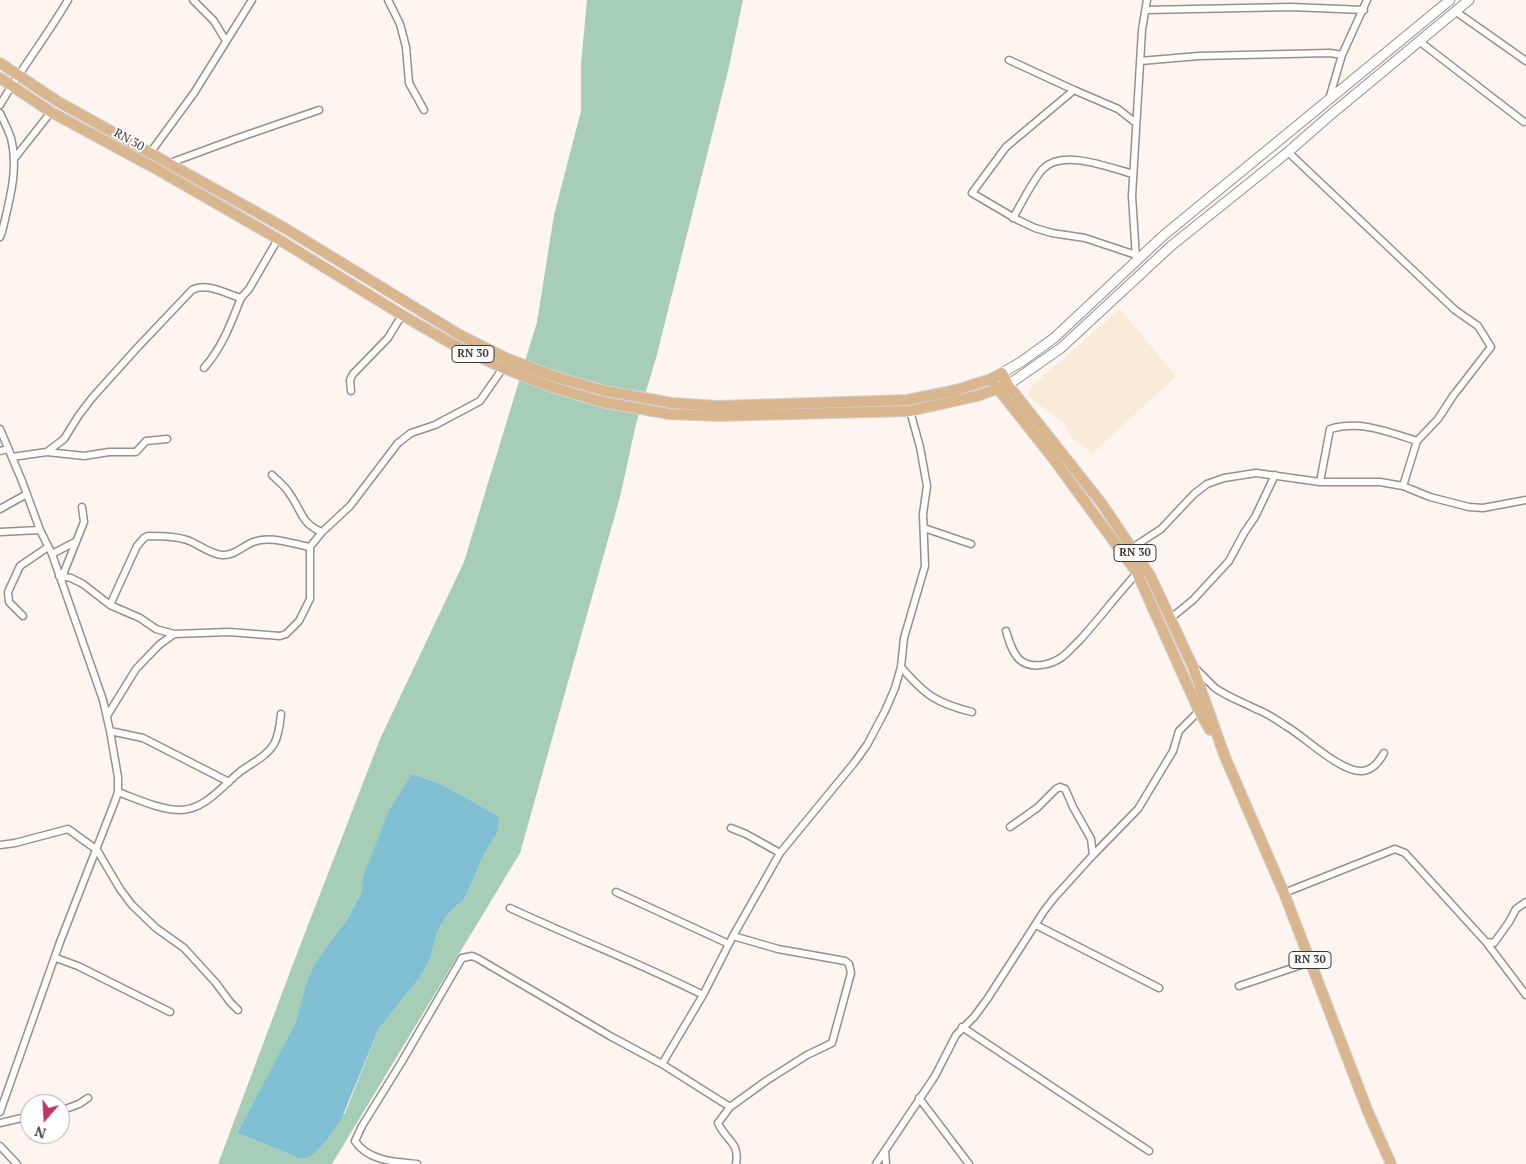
<!DOCTYPE html>
<style>
body{margin:0}
#map{position:relative;width:1526px;height:1164px;overflow:hidden;background:#fef4f0;font-family:"PT Serif",serif}
canvas{display:block}
.north{position:absolute;left:20px;top:1094px;width:50px;height:50px;box-sizing:border-box;background:#fff;border:1px solid #b1afae;border-radius:50%;rotate:199deg;font-size:14px;font-weight:700;line-height:20px;text-align:center;color:#3c3735}
.north::after{content:'';display:block;margin:auto;width:18px;height:22px;background:#be3369;clip-path:polygon(50% 0,100% 100%,50% 72%,0 100%)}
</style>
<div id="map">
<canvas width="1526" height="1164"></canvas>
<div class="north">N</div>
</div>
<script>
const g = document.querySelector('canvas').getContext('2d');
g.lineJoin = 'round';
function paint(path, color) { g.fillStyle = color; g.fill(path, 'evenodd'); }
function stroke(path, color, width, dash) { g.strokeStyle = color; g.lineWidth = width; g.lineCap = dash ? 'butt' : 'round'; g.setLineDash(dash || []); g.stroke(path); }
function drawText(font, color, halo, rows, align = 'center') {
  g.font = font + ' "PT Serif",serif'; g.lineWidth = 4; g.setLineDash([]); g.textBaseline = 'middle'; g.strokeStyle = halo; g.fillStyle = color; for (const [text, x, y, turn = 0] of rows) {
    g.save(); g.translate(x, y); g.rotate((+turn || 0) * Math.PI / 180); g.textAlign = isNaN(turn) ? turn : align; if (halo) g.strokeText(text, 0, 0); g.fillText(text, 0, 0); g.restore();
  }
}
const education = new Path2D(`
 M1120 309 1176 376 1093 453 1072 438 1064 422 1028 397 1031 387Z`);
const green = new Path2D(`
 M587 0H743L728 71 656 358 636 424 620 497 520 853 332 1164H218L293 964 380 739 464 562 537 322 554 215 581 111V64ZM412 774 443 785 497 815V830L484 855 465 898 447 915 437 932 431 957 421 976 378 1030 345 1113 298 1158 237 1133 297 1023 307 981 315 963 348 918 362 891Z`);
const water = new Path2D(`
 M412 774 443 785 497 815 499 821 498 830 484 855 465 898 447 915 437 932 431 957 421 976 378 1030 341 1120C334 1130 320 1151 309 1157 305 1159 302 1158 298 1158L237 1133 296 1023 307 981 315 963 348 918 362 891 363 877 389 811Z`);
const street = new Path2D(`
 M193 0 214 21 226 41
 M388 0 400 24 406 47 409 83 424 110
 M1146 10 1291 7 1364 10
 M1455 11 1526 61
 M1419 41 1524 122
 M1009 60 1074 90 1118 109 1136 123
 M1140 61 1199 56 1330 53 1342 55
 M1074 90 1006 147 972 193 1018 220 1035 228 1052 233 1085 238 1136 255
 M1329 99 1342 55 1367 0
 M0 105C21 69 47 36 68 0
 M0 113C4 121 8 130 11 138 19 170 9 202 2 232L0 237
 M1288 152 1455 310 1478 326 1491 347 1453 396 1438 419 1417 441 1403 486
 M150 153 194 93 252 0
 M14 159 51 112
 M170 163 235 139 319 110
 M1013 218C1020 206 1035 176 1044 168 1064 149 1110 168 1133 174
 M1136 258 1132 196 1142 30 1147 0
 M204 368C222 348 231 323 241 298
 M351 391 350 380 353 374 388 338 402 315
 M0 429 22 481 40 530 52 554 103 700 110 731 118 777V792L115 801 60 942 0 1112
 M0 451 8 449
 M47 452 64 439 79 415 92 398 137 348 192 290C207 282 226 294 241 298L249 289 278 239
 M12 457 47 452 84 456 109 452H136L146 441 167 439
 M272 475C278 481 285 486 289 493 302 510 300 523 322 532
 M1320 482 1330 429C1361 420 1388 432 1417 441
 M0 509 27 494
 M924 528 971 544
 M0 532 40 530
 M1132 548 1161 529 1194 494 1207 484 1224 478 1256 473 1320 482H1380L1403 486 1430 497 1469 507 1483 508 1526 500
 M52 554 75 542
 M59 576 71 578 83 584 110 605 140 618 156 629 174 634 229 632 280 636 286 634 299 621 310 599V547L322 532 350 506 398 443 411 433 435 425 480 401 503 368
 M62 577 84 522 82 507
 M110 605 137 546 144 538 148 536C158 536 178 537 187 540 199 544 209 554 222 555 234 556 243 546 253 542 271 535 292 544 310 547
 M23 616 9 602 8 592 20 566 48 547
 M1171 618 1193 600 1229 561 1244 533 1255 517 1275 475
 M1006 631C1009 641 1012 652 1019 659 1030 670 1051 665 1062 657 1068 653 1073 646 1079 641 1099 619 1117 595 1137 573
 M901 667C925 695 936 703 972 712
 M1196 669C1202 675 1209 682 1215 688 1228 697 1242 702 1256 709 1267 713 1277 720 1286 726 1305 737 1339 771 1361 771 1372 771 1379 762 1384 753
 M107 716 136 669 159 645 174 634
 M110 731 143 738 229 782
 M118 792C137 799 160 810 181 810 206 809 223 785 241 771 252 763 267 756 274 744 279 735 280 724 281 714
 M1010 827 1037 808 1056 789 1060 787 1065 789 1067 793 1073 807 1091 839 1093 855
 M731 828 746 834 780 853
 M0 845 15 843 68 829 97 850
 M97 850 120 889 132 905 156 928 184 948 216 983 230 1002 238 1010
 M616 892 729 944
 M1284 893 1395 849 1405 853 1486 942 1494 943 1509 922 1516 909 1526 902
 M510 908C574 938 640 963 703 995
 M1036 925 1159 988
 M733 936 778 949 845 961 849 964 851 973 832 1043 807 1055 766 1081 730 1107 718 1123C726 1141 740 1142 736 1164
 M1486 942 1526 995
 M56 958 78 966 170 1012
 M1239 986 1310 962
 M962 1027 1149 1151
 M662 1064 703 995 733 936 780 853 854 763 867 745 885 711 895 688 901 667 904 638 925 566 923 514 927 486 920 447 910 411
 M919 1098 969 1164
 M60 1111 79 1104 88 1098
 M0 1123 30 1116
 M0 1146 17 1164
 M885 1151 886 1164
 M417 1164C395 1162 368 1161 355 1141L362 1126 401 1063 462 958 472 956 477 958 610 1036 662 1064 730 1107
 M876 1164 935 1076 956 1035 974 1017 988 998 1044 911 1054 898 1093 855 1138 809 1173 751 1179 731 1199 711`);
const secondary = new Path2D(`
 M1002 373 1021 362 1054 338 1164 235 1450 0
 M1008 385 1061 348 1171 246 1288 152 1328 117 1469 0`);
const primary = new Path2D(`
 M0 63 57 101 283 227 460 335 506 358 556 377 605 391 634 396 672 403 718 406 907 400 956 390 991 379 1002 373 1008 385 1102 504 1150 575 1193 667 1225 757 1284 893 1368 1112 1391 1164
 M0 78 51 112 160 171 278 239 402 315 454 345 503 368 552 387 602 402 669 414 718 416 910 411 977 396 1008 385
 M994 384 1052 457 1137 573 1199 711 1210 730`);
const shields = [
 [473,354,42],
 [1135,553,42],
 [1310,960,42]
];
const shieldNames = [
 ["RN 30",473,354],
 ["RN 30",1135,553],
 ["RN 30",1310,960]
];
const streetNames = [
 ["RN 30",129,140,29]
];
paint(education, '#faead8');
paint(green, '#a6ceb6');
paint(water, '#80bfd4');
stroke(street, '#9b8f8a', 9);
stroke(secondary, '#9b8f8a', 11);
stroke(primary, '#d4d3d3', 12);
stroke(street, '#fff', 6);
stroke(secondary, '#fff', 9);
stroke(primary, '#d9b68e', 10);
for (const [x, y, w] of shields) { const box = new Path2D(); box.roundRect(x - w / 2, y - 8.5, w, 17, 4); g.fillStyle = '#fff'; g.fill(box); stroke(box, '#3c3735', 1); }
drawText('bold 11px', '#3c3735', null, shieldNames);
drawText('12px', '#3c3735', '#fff', streetNames);
</script>
